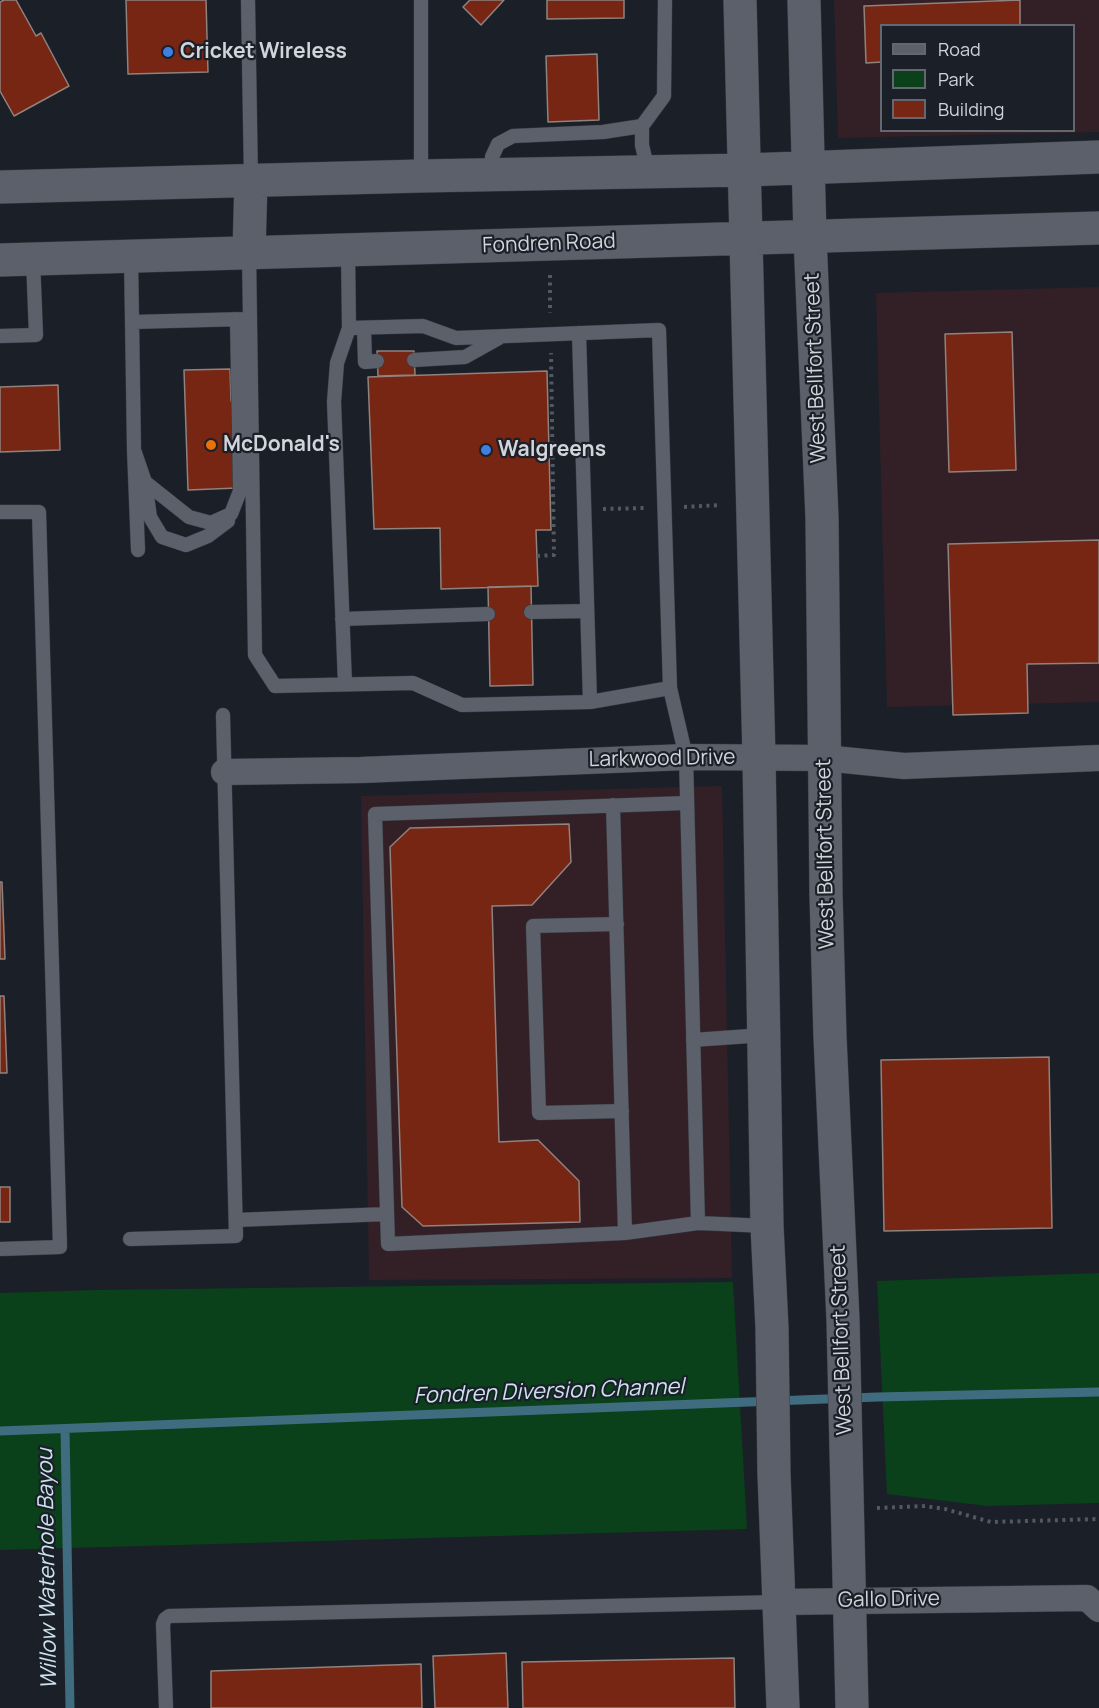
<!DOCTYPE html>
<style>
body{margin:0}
#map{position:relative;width:1099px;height:1708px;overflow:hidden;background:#1b1f28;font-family:Manrope,sans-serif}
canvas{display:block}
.legend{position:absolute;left:880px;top:24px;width:195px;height:108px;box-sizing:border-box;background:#1b1f28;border:2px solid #64676f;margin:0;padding:8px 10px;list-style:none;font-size:18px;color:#d1d4da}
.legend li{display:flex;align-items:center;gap:12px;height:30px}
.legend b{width:30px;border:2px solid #64676f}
</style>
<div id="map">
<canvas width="1099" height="1708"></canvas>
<ul class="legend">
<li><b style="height:8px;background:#5b606a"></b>Road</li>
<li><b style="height:16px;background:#0a411a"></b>Park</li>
<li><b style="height:16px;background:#762612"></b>Building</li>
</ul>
</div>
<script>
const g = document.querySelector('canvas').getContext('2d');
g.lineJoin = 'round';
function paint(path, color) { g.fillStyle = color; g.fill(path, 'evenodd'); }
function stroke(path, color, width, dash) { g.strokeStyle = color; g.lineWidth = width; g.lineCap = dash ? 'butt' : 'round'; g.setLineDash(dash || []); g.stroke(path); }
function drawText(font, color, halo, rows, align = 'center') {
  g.font = font + ' Manrope,sans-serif'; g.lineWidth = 4.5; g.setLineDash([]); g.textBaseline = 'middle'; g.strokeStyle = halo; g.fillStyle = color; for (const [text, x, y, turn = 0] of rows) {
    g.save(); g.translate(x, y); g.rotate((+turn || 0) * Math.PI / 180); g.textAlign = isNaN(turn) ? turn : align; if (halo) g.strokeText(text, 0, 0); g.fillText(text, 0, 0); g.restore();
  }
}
const commercial = new Path2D(`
 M834 0H1099V132L838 138ZM882 26H1074V130H882Z
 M1099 287V702L887 707 876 293Z
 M722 786 732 1278 369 1280 361 796Z`);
const green = new Path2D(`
 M1099 1273V1503L988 1506 887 1494 877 1281Z
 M733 1282 747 1529 0 1550V1293L96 1290Z`);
const stream = new Path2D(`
 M65 1429 70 1708
 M0 1431 877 1397 1099 1392`);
const building = new Path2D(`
 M4 0H16L36 36 41 33 69 86 14 116 0 91V2Z
 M126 0H206L208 72 128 74Z
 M470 0H504L481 25 463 7Z
 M547 0H624V18L547 19Z
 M1020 0V26H882V62L866 63 864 6Z
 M597 54 599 120 548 122 546 56Z
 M1012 332 1016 470 949 472 945 334Z
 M377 351H414L415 375 378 376Z
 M230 369 231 401H234L237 488 188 490 184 370Z
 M547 371 551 530H536L538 586 441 589 440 528 374 529 368 377Z
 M58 385 60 450 0 452V387Z
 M1099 540V663L1027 664 1028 713 953 715 948 544Z
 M531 586 533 685 490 686 488 587Z
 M569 824 571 862 532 905 492 906 499 1142 538 1140 579 1181 580 1222 423 1226 402 1207 390 847 410 828Z
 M0 882H2L5 959H0Z
 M0 996H4L7 1073H0Z
 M1049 1057 1052 1228 884 1231 881 1060Z
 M0 1187H10V1222H0Z
 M506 1653 508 1708H435L433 1656Z
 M734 1658 735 1708H523L522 1662Z
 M421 1664 422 1708H211V1671Z`);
const path = new Path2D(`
 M550 275V313
 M684 507 721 505
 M603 509 644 508
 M537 556 554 555 551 353
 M877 1508 925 1506 945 1509 991 1522 1099 1519`);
const service = new Path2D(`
 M248 0 251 180
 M421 0V176
 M642 126V145L648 171
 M492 174V157L498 144 513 136 603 132 642 126 664 96 665 0
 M249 252 255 655 275 686 413 683 462 705 590 702 670 688
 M131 255 134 450 138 550
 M132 322 245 319
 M349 328 423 326 456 338 659 330 670 688 686 757 698 1223
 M364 328 365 362 377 361
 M579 333 590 702
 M0 336 36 335 33 259
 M414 360 465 357 499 338
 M134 450 145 482 189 517 211 523 231 514 240 491 237 319
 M145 482 150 517 162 537 186 545 208 536 228 521
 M0 512H39L60 1247 0 1249
 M531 612 587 611
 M342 619 488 614
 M345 684 334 402 337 363 349 328 348 250
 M686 803 375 814 388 1244 625 1233 698 1223 767 1226
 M613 805 625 1233
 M617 924 533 926 539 1113 622 1111
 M693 1040 764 1035
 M236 1220 387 1214
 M130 1239 236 1236 223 715
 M166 1708 163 1624 165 1619 169 1616 779 1602`);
const minor = new Path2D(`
 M224 772 361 770 686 757 824 758 904 766 1099 758
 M779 1602 1087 1598 1099 1609`);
const secondary = new Path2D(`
 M740 0 759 758 767 1226 772 1328 774 1474 783 1708
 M804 0 810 237 822 518 826 894 830 1037 843 1320 852 1708
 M0 187 421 176 745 170 1099 157
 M249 252 251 180
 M0 260 1099 228`);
const markers = [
 [168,52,6,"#3f7fe0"],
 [211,445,6,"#e8710a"],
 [486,450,6,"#3f7fe0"]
];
const poiNames = [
 ["Cricket Wireless",180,52],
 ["McDonald's",223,445],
 ["Walgreens",498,450]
];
const streetNames = [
 ["Fondren Road",549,244,-2],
 ["West Bellfort Street",816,368,-92],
 ["Larkwood Drive",662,759,-1],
 ["West Bellfort Street",826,854,-91],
 ["West Bellfort Street",842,1340,-92],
 ["Gallo Drive",889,1600,-1]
];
const waterNames = [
 ["Fondren Diversion Channel",549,1392,-2],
 ["Willow Waterhole Bayou",48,1569,-91]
];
paint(commercial, '#322026');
paint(green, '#0a411a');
stroke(stream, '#406c7f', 9);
paint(building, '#762612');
stroke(building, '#90827f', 1.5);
stroke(service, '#373a40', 15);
stroke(minor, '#373a40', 27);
stroke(secondary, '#373a40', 34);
stroke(path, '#545860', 4, [3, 4.5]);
stroke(service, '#5b606a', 14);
stroke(minor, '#5b606a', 26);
stroke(secondary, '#5b606a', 33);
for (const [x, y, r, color] of markers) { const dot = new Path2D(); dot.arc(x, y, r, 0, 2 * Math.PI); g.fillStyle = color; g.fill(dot); stroke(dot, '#1b1f28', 2); }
drawText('bold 21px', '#d1d4da', '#1b1f28', poiNames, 'left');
drawText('21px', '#d1d4da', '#1b1f28', streetNames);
drawText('italic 22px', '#cce2ef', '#1b1f28', waterNames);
</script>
